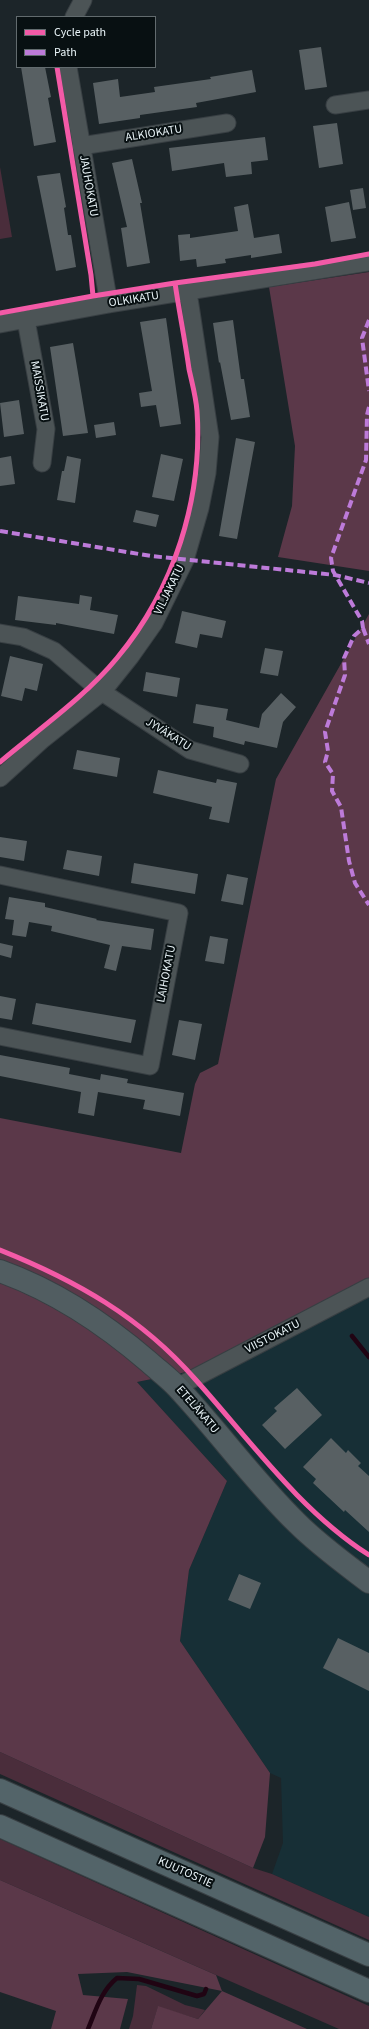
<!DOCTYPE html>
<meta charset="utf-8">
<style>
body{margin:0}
#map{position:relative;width:369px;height:2029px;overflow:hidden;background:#1c2529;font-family:"Source Sans 3",sans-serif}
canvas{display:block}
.legend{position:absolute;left:16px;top:16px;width:140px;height:52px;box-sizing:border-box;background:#081012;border:1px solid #626b6e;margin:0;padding:5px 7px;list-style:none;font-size:12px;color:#e8f3f7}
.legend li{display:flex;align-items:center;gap:8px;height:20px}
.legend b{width:20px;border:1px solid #626b6e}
</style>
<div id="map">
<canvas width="369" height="2029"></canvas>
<ul class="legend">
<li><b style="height:5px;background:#f35aa7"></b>Cycle path</li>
<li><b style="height:5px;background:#bd7bd9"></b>Path</li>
</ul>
</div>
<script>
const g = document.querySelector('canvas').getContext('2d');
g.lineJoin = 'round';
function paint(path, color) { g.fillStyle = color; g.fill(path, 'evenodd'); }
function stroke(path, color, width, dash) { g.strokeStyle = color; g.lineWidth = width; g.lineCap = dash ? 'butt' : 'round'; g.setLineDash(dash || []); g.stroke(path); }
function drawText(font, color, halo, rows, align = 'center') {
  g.font = font + ' "Source Sans 3",sans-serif'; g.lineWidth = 4; g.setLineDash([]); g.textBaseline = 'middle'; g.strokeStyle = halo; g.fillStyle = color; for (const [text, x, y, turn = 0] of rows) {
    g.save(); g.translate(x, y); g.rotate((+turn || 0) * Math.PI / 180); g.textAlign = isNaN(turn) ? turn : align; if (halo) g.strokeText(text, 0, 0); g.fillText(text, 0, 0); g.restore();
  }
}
const built = new Path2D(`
 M369 1281V1917L272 1874 283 1843 281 1778 270 1773 180 1641 189 1570 227 1481 137 1382 201 1369Z`);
const green = new Path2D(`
 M0 167 12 237 0 239Z
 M0 1752 253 1868 272 1874 369 1917V1940L0 1774Z
 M0 1839 369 2006V2029H339L0 1880Z
 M137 1985 146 1986 185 2005 205 2010 198 2019 158 2007 151 2029H129L133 2016Z`);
const forest = new Path2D(`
 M369 272V571L278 557 292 506 295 446 269 287Z
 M369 614V1281L201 1369 137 1382 227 1481 189 1570 180 1641 270 1773 265 1837 253 1868 0 1752V1118L181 1153 195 1084 200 1073 218 1064 276 779Z
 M0 1880 216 1975 222 1991 307 2029H151L158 2006 198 2019 222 1991 127 1972 78 1974 83 1995 128 1999 120 2029H51L56 2011 0 1992Z`);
const stream = new Path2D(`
 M352 1336 369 1357
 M88 2029C96 2010 101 1991 117 1978L139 1979 197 1996 204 1994 206 1989`);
const building = new Path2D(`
 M321 47 327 87 305 90 299 50Z
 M21 67H45L51 97 48 98 56 142 34 146Z
 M252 70 256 92 196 103 197 107 140 115V118L99 124 93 83 118 79 120 97 155 92 154 87 211 79 210 77Z
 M337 123 343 164 319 168 313 126Z
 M265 137 268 160 251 162 252 174 226 177 224 163 172 171 169 148Z
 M132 159 142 203H140L150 263 127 267 121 228 127 227 112 163Z
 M60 173 66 207 64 208 68 235H71L76 267 56 271 37 176Z
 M363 188 366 208 353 210 350 190Z
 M349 202 356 238 331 242 325 207Z
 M248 204 254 238 279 234 282 253 251 258V255L225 259 226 263 197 267 196 259 180 261 178 235 190 234V238L238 231 234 207Z
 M166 318 181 424 160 427 156 405 141 407 139 393 152 391 140 322Z
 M233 320 241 379H244L250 417 231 420 220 362 219 363 213 323Z
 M73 343 88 433 63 436 50 347Z
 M19 400 24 434 4 437 0 403Z
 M114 422 116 435 96 438 94 425Z
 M236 438 255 442 237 539 219 536Z
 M161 454 183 459 174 501 152 497Z
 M11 456 15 484 0 486V458Z
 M67 456 81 459 75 503 57 500 62 471H64Z
 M136 510 159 515 156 527 133 522Z
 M80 595 92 597 90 610 118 615 114 634 56 623V625L15 620 18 596 79 604Z
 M182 611 226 621 222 638 200 634 197 648 175 643Z
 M265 648 283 651 278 676 260 673Z
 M10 656 43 664 37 691 25 688 22 701 1 696Z
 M146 672 180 678 177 697 143 691Z
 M281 693 296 707 283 722 277 748 245 741 244 745 213 737 214 727 193 723 196 704 228 709 226 720 259 728 262 714Z
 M77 750 120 758 117 777 73 769Z
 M158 770 216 783 217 779 237 783 229 823 209 819 212 807 153 793Z
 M0 837 27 841 24 861 0 857Z
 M67 850 102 856 99 876 63 869Z
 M134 863 198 874 195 894 131 883Z
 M227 874 248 878 243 905 221 901Z
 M9 897 45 903V907L97 919 96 920 154 929 151 950 122 946 116 971 104 968 110 945 51 931 52 926 29 922 26 937 12 935 14 920 5 919Z
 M210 936 228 939 224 964 205 961Z
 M0 943 13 946 11 958 0 955Z
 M0 996 16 999 12 1020 0 1018Z
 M36 1003 136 1020 131 1043 32 1024Z
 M179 1020 202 1024 195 1060 172 1055Z
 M0 1055 70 1068 69 1074 100 1080 101 1074 128 1079 127 1083 184 1093 180 1116 143 1109 145 1100 98 1092 94 1116 78 1113 81 1092 0 1076Z
 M297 1388 322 1415 285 1449 262 1425 277 1411 274 1408Z
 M331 1438 346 1453 348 1450 361 1463 358 1466 369 1476V1532L345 1510 344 1512 313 1483 316 1479 303 1467Z
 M239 1574 261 1583 250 1609 228 1600Z
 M338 1638 369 1653V1691L323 1668Z`);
const minor = new Path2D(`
 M74 17 83 0
 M68 67 109 304
 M335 105 369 100
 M81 146 227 123
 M26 320 46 429 42 463
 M0 324 109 304 369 262
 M0 633 23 637 54 651 102 692 190 750 240 764
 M0 778 43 739 102 692 130 657 154 623 185 560 200 508 207 473 210 437 188 292
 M0 875 179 913 150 1066 0 1036
 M177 1387 369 1287`);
const major = new Path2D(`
 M0 1271C56 1291 105 1324 149 1362 159 1371 170 1379 178 1388 219 1432 254 1481 297 1523 319 1545 344 1563 369 1582`);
const highway = new Path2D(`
 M0 1790 369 1955
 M0 1826 369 1991`);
const quiet = new Path2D(`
 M369 320 362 338 369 391
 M369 407 367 415 366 460 331 558 333 571 362 621 363 628 354 636 344 658 345 675 325 732 328 751 325 762 333 774 332 791 341 807 349 861 355 883 369 905
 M0 531 151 556 335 575 369 583
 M363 628 369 644`);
const cycleway = new Path2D(`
 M175 283 315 264 369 254
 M0 313 93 296
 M0 762C39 729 85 697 117 658 174 590 203 498 197 411 196 397 192 383 189 369 185 340 179 311 175 283L93 296 91 275 57 67
 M0 1250C75 1280 141 1317 195 1379 249 1439 300 1511 369 1555`);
const streetNames = [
 ["ALKIOKATU",154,134,-9],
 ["JAUHOKATU",88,186,80],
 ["OLKIKATU",134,300,-9],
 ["MAISSIKATU",39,391,80],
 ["VILJAKATU",170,590,-64],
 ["JYVÄKATU",168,735,32],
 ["LAIHOKATU",167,974,-79],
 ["VIISTOKATU",273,1337,-27],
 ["ETELÄKATU",197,1410,49],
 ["KUUTOSTIE",185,1873,24]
];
paint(built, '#172f36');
paint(green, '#4a2d3b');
paint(forest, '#5b3849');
stroke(stream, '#200413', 4.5);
paint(building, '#586063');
stroke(minor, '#383f43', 19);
stroke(major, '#383f43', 24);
stroke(highway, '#383f43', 24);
stroke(minor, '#4c5456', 17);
stroke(major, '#515d61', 22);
stroke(highway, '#536469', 22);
stroke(quiet, '#bd7bd9', 4, [8, 4]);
stroke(cycleway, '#f35aa7', 5);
drawText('12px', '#e8f3f7', '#081012', streetNames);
</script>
